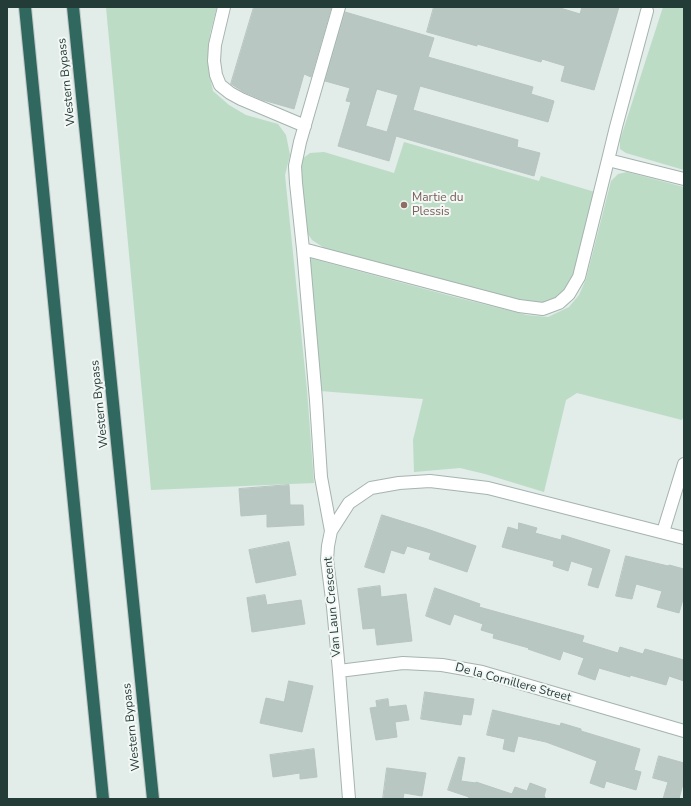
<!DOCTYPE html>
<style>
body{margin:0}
#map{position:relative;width:691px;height:806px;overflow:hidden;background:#e2ece8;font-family:"Nunito Sans",sans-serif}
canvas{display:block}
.frame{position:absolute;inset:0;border:8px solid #233c37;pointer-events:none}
</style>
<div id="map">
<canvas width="691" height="806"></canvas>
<div class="frame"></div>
</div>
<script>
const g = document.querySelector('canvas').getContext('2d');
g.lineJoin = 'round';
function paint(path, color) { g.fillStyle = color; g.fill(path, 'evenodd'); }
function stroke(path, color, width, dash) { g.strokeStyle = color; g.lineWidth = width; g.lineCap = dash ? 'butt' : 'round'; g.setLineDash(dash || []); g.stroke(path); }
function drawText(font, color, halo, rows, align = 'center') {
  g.font = font + ' "Nunito Sans",sans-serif'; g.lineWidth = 4; g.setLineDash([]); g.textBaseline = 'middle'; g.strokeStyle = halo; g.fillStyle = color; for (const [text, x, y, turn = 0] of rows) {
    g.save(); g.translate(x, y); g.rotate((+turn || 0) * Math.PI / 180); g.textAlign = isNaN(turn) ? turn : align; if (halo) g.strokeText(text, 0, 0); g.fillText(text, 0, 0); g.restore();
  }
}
const green = new Path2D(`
 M106 7H217L210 34 208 68 213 91 229 105 246 115 278 124 286 135 290 155 285 175 307 390 314 483 151 490Z
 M663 7H684V170L626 153 620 149V140Z
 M404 142 539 181 541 176 595 192 573 276 564 292 554 299 543 303 517 299 329 251 312 240 304 228 300 177 302 159 310 153 324 152 394 173Z
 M627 172 684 187V415L682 420 577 393 566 400 544 492 485 474 460 468 414 472 413 440 423 399 320 391 306 257 451 296 527 315 548 317 569 307 579 295 586 279 611 181 618 174Z`);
const building = new Path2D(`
 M254 7H328L331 8 311 77 304 74 294 109 263 100 244 92 231 84Z
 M434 7H557L580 14 582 7H619L594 90 561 81 565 66 542 59 541 62 477 44V46L427 32Z
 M345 12 434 38 428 57 533 87 531 94 554 101 548 122 420 86 413 110 518 140 517 147 540 153 534 176 396 136 389 161 338 146 351 102 346 101 350 88 325 81ZM377 89 398 95 387 132 366 126Z
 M289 485 290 505H303L304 525 267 527V514L241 516 239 489Z
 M382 515 427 529 476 546 467 572 429 559 431 553 407 546 404 554 391 550 384 573 365 567Z
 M519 523 537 528 535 533 561 540 562 535 610 550 598 588 588 585 593 568 571 561 568 571 553 566 554 561 502 547 508 527 518 530Z
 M289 542 296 575 256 583 249 550Z
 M626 556 668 566 669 565 684 569V596L679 613 657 607 662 591 636 584 632 599 616 596Z
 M380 586 381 597 406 594 412 641 377 645 375 628 363 629 358 589Z
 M435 588 480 604 479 607 584 636 582 642 618 653 620 647 643 654 645 649 684 660V681L669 676 666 685 630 675V677L599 668 595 680 578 674 584 658 563 651 560 660 528 649 529 648 493 638 494 634 481 630 483 624 454 614 450 625 426 616Z
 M265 595 267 605 301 600 305 624 252 632 247 598Z
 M289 681 313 686 302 732 260 723 266 698 284 702Z
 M425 692 474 699 471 715 463 714 461 725 421 719Z
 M388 699 389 707 406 705 409 720 395 722 397 737 376 740 370 708 377 707 376 701Z
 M493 710 560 726 561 723 581 729V731L640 749 634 770 641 772 636 790 606 781 604 788 590 783 597 761 546 742 518 736 514 752 503 749 505 739 487 735Z
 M314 749 317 777 300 779V773L273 777 270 755Z
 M659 756 684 763V780L679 799H663L668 782 653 778Z
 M459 757 465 758 461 781 476 783V782L512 794 515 787 527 791 530 783 546 789 544 796 545 797V799H468L469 797 448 790Z
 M387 768 426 773 422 796 404 793 403 799H383Z`);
const minor = new Path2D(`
 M224 7 215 45 214 61 216 75 220 85 230 93 241 99 305 126
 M647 11 616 127 608 160 684 179
 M303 249 519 306 543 309 559 303 569 294 579 277 608 160
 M331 531 321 477 316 400 303 249 296 183 295 166 300 142 339 7
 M663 532 684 464
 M339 671 403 663 442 665 482 672 684 731
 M349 799 339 671 333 607 327 560 328 546 331 531 349 503 371 488 399 483 430 481 488 488 684 538`);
const highway = new Path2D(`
 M25 7 103 799
 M73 7 153 799`);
const markers = [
 [404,205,4,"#8d6e63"]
];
const streetNames = [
 ["Western Bypass",67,82,-96],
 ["Western Bypass",100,404,-96],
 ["Van Laun Crescent",333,607,-95],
 ["De la Cornillere Street",513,683,15],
 ["Western Bypass",132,727,-96]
];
const educationNames = [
 ["Martie du",412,198],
 ["Plessis",412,212]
];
paint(green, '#bcdcc6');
paint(building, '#b8c7c1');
stroke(building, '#b5c5bf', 1);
stroke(minor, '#a5b4af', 14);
stroke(highway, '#c1c8c7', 14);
stroke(minor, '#fff', 12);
stroke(highway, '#30685f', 12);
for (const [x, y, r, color] of markers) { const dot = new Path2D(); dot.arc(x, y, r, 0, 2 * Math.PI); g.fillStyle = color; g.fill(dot); stroke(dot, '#f3f8f6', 1.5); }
drawText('12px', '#233c37', '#f3f8f6', streetNames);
drawText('12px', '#785e54', '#f3f8f6', educationNames, 'left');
</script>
